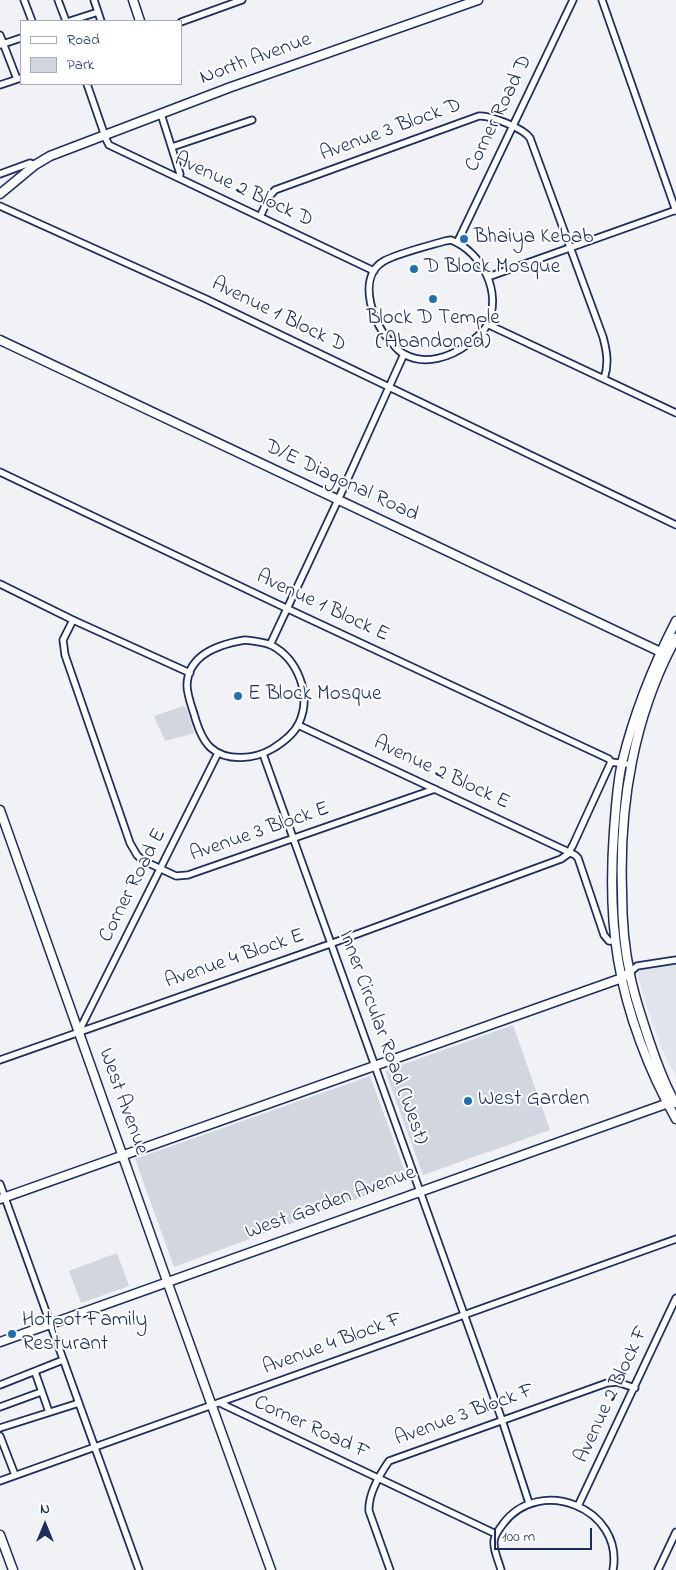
<!DOCTYPE html>
<style>
body{margin:0}
#map{position:relative;width:676px;height:1570px;overflow:hidden;background:#f1f2f5;font-family:"Indie Flower",sans-serif}
canvas{display:block}
.legend{position:absolute;left:20px;top:20px;width:162px;height:65px;box-sizing:border-box;background:#fff;border:1px solid #a4acbf;margin:0;padding:6px 9px;list-style:none;font-size:15px;color:#1b2f5e}
.legend li{display:flex;align-items:center;gap:10px;height:25px}
.legend b{width:25px;border:1px solid #a4acbf}
.north{position:absolute;left:20px;top:1500px;width:50px;height:50px;-webkit-text-stroke:4px #fff;paint-order:stroke;rotate:0deg;font-size:14px;font-weight:700;line-height:20px;text-align:center;color:#1b2f5e}
.north::after{content:'';display:block;margin:auto;width:18px;height:22px;background:#1b2f5e;clip-path:polygon(50% 0,100% 100%,50% 72%,0 100%)}
.scale{position:absolute;left:494px;top:1528px;width:98px;height:22px;box-sizing:border-box;border:2px solid #1b2f5e;border-top:0;padding-left:6px;font-size:15px;line-height:18px;white-space:nowrap;color:#1b2f5e;-webkit-text-stroke:4px #fff;paint-order:stroke}
</style>
<div id="map">
<canvas width="676" height="1570"></canvas>
<ul class="legend">
<li><b style="height:6px;background:#fff"></b>Road</li>
<li><b style="height:14px;background:#d2d6df"></b>Park</li>
</ul>
<div class="north">N</div>
<div class="scale">100 m</div>
</div>
<script>
const g = document.querySelector('canvas').getContext('2d');
g.lineJoin = 'round';
function paint(path, color) { g.fillStyle = color; g.fill(path, 'evenodd'); }
function stroke(path, color, width, dash) { g.strokeStyle = color; g.lineWidth = width; g.lineCap = dash ? 'butt' : 'round'; g.setLineDash(dash || []); g.stroke(path); }
function drawText(font, color, halo, rows, align = 'center') {
  g.font = font + ' "Indie Flower",sans-serif'; g.lineWidth = 4; g.setLineDash([]); g.textBaseline = 'middle'; g.strokeStyle = halo; g.fillStyle = color; for (const [text, x, y, turn = 0] of rows) {
    g.save(); g.translate(x, y); g.rotate((+turn || 0) * Math.PI / 180); g.textAlign = isNaN(turn) ? turn : align; if (halo) g.strokeText(text, 0, 0); g.fillText(text, 0, 0); g.restore();
  }
}
const built = new Path2D(`
 M676 956V1077L663 1052 649 1014 634 963Z`);
const green = new Path2D(`
 M183 706 187 709 194 733 165 741 154 716Z
 M513 1025 550 1130 423 1175 385 1071Z
 M370 1076 408 1180 174 1267 135 1159Z
 M117 1253 129 1286 81 1303 69 1271Z`);
const street = new Path2D(`
 M24 0 32 21
 M58 0 66 21
 M94 0 101 21
 M602 0 676 211
 M70 21 98 12
 M181 22 242 0
 M0 35 17 79
 M0 45 21 38
 M87 84 106 139 109 145 374 271
 M0 85 21 78
 M161 114 180 174 179 178
 M172 147 252 120
 M0 174 30 163 35 165
 M0 206 206 299 676 525
 M260 217 269 197 275 190 479 116C491 115 524 129 530 138L603 337C607 352 609 364 604 379
 M451 240C482 252 503 293 487 325 483 333 475 339 468 344 451 357 425 366 404 354 400 352 396 348 393 344 374 328 355 277 384 261 399 253 428 246 445 241Z
 M457 243 573 0
 M488 277 676 210
 M487 324 676 413
 M0 472 288 609 609 759 611 762 626 764
 M0 584 73 620 190 673
 M73 620 63 640 65 655 130 843 137 855 142 860 176 876 188 875 435 789
 M245 640C253 641 263 642 271 645 298 659 312 695 299 723 294 734 282 743 272 749 255 759 227 762 211 748 202 740 197 725 194 714 191 705 187 694 187 685 188 654 220 644 245 640Z
 M270 645 338 500 404 354
 M298 725 575 855 578 858 604 935 609 941H615
 M263 754 502 1420 529 1503
 M629 973 637 966 676 960
 M78 1033 218 753
 M0 1060 330 944 561 859 568 854 573 845 611 762
 M0 1184 139 1570
 M35 1372 49 1412
 M0 1385 63 1360
 M220 1403 496 1534
 M0 1407 41 1392
 M0 1428 79 1403
 M0 1436 15 1475
 M0 1481 676 1239
 M578 1506 676 1298
 M390 1570 369 1511C368 1495 380 1474 389 1461L607 1383 617 1382 635 1388
 M501 1570C499 1562 494 1552 494 1544 493 1536 499 1530 503 1524 539 1475 624 1508 613 1570
 M658 1570 676 1532`);
const secondary = new Path2D(`
 M133 0 140 21
 M0 194 35 165 50 156 231 87 478 0
 M0 340 667 655
 M676 621C653 666 634 713 622 763 617 784 616 808 614 831 611 873 611 917 618 959 627 1014 649 1071 676 1119
 M0 810 167 1281 271 1570
 M675 1103C664 1083 656 1061 649 1040 642 1018 634 997 630 974 624 947 622 919 622 891 619 804 634 715 676 638
 M0 1199 622 978 629 973
 M0 1342 674 1101
 M0 1535 13 1570`);
const markers = [
 [464,239,5,"#1f6fb2"],
 [414,269,5,"#1f6fb2"],
 [433,299,5,"#1f6fb2"],
 [238,696,5,"#1f6fb2"],
 [468,1101,5,"#1f6fb2"],
 [12,1334,5,"#1f6fb2"]
];
const streetNames = [
 ["North Avenue",256,60,-20],
 ["Corner Road D",500,114,-64],
 ["Avenue 3 Block D",391,131,-20],
 ["Avenue 2 Block D",243,191,25],
 ["Avenue 1 Block D",278,316,26],
 ["D/E Diagonal Road",341,482,25],
 ["Avenue 1 Block E",322,607,25],
 ["Avenue 2 Block E",441,774,25],
 ["Avenue 3 Block E",260,833,-19],
 ["Corner Road E",134,886,-63],
 ["Avenue 4 Block E",235,960,-19],
 ["Inner Circular Road (West)",382,1038,70],
 ["West Avenue",122,1102,70],
 ["West Garden Avenue",331,1204,-20],
 ["Avenue 4 Block F",333,1345,-20],
 ["Avenue 2 Block F",613,1395,-65],
 ["Avenue 3 Block F",465,1416,-20],
 ["Corner Road F",311,1429,25]
];
const poiNames = [
 ["Bhaiya Kebab",474,239],
 ["D Block Mosque",424,269],
 ["Block D Temple",433,320,"center"],
 ["(Abandoned)",433,344,"center"],
 ["E Block Mosque",248,696],
 ["West Garden",478,1101],
 ["Hotpot Family",22,1322],
 ["Resturant",22,1346]
];
paint(built, '#e1e4ea');
paint(green, '#d2d6df');
stroke(street, '#1b2f5e', 9);
stroke(secondary, '#1b2f5e', 11);
stroke(street, '#fff', 5.5);
stroke(secondary, '#fff', 8);
for (const [x, y, r, color] of markers) { const dot = new Path2D(); dot.arc(x, y, r, 0, 2 * Math.PI); g.fillStyle = color; g.fill(dot); stroke(dot, '#fff', 2); }
drawText('21px', '#1b2f5e', '#fff', streetNames);
drawText('21px', '#1b2f5e', '#fff', poiNames, 'left');
</script>
